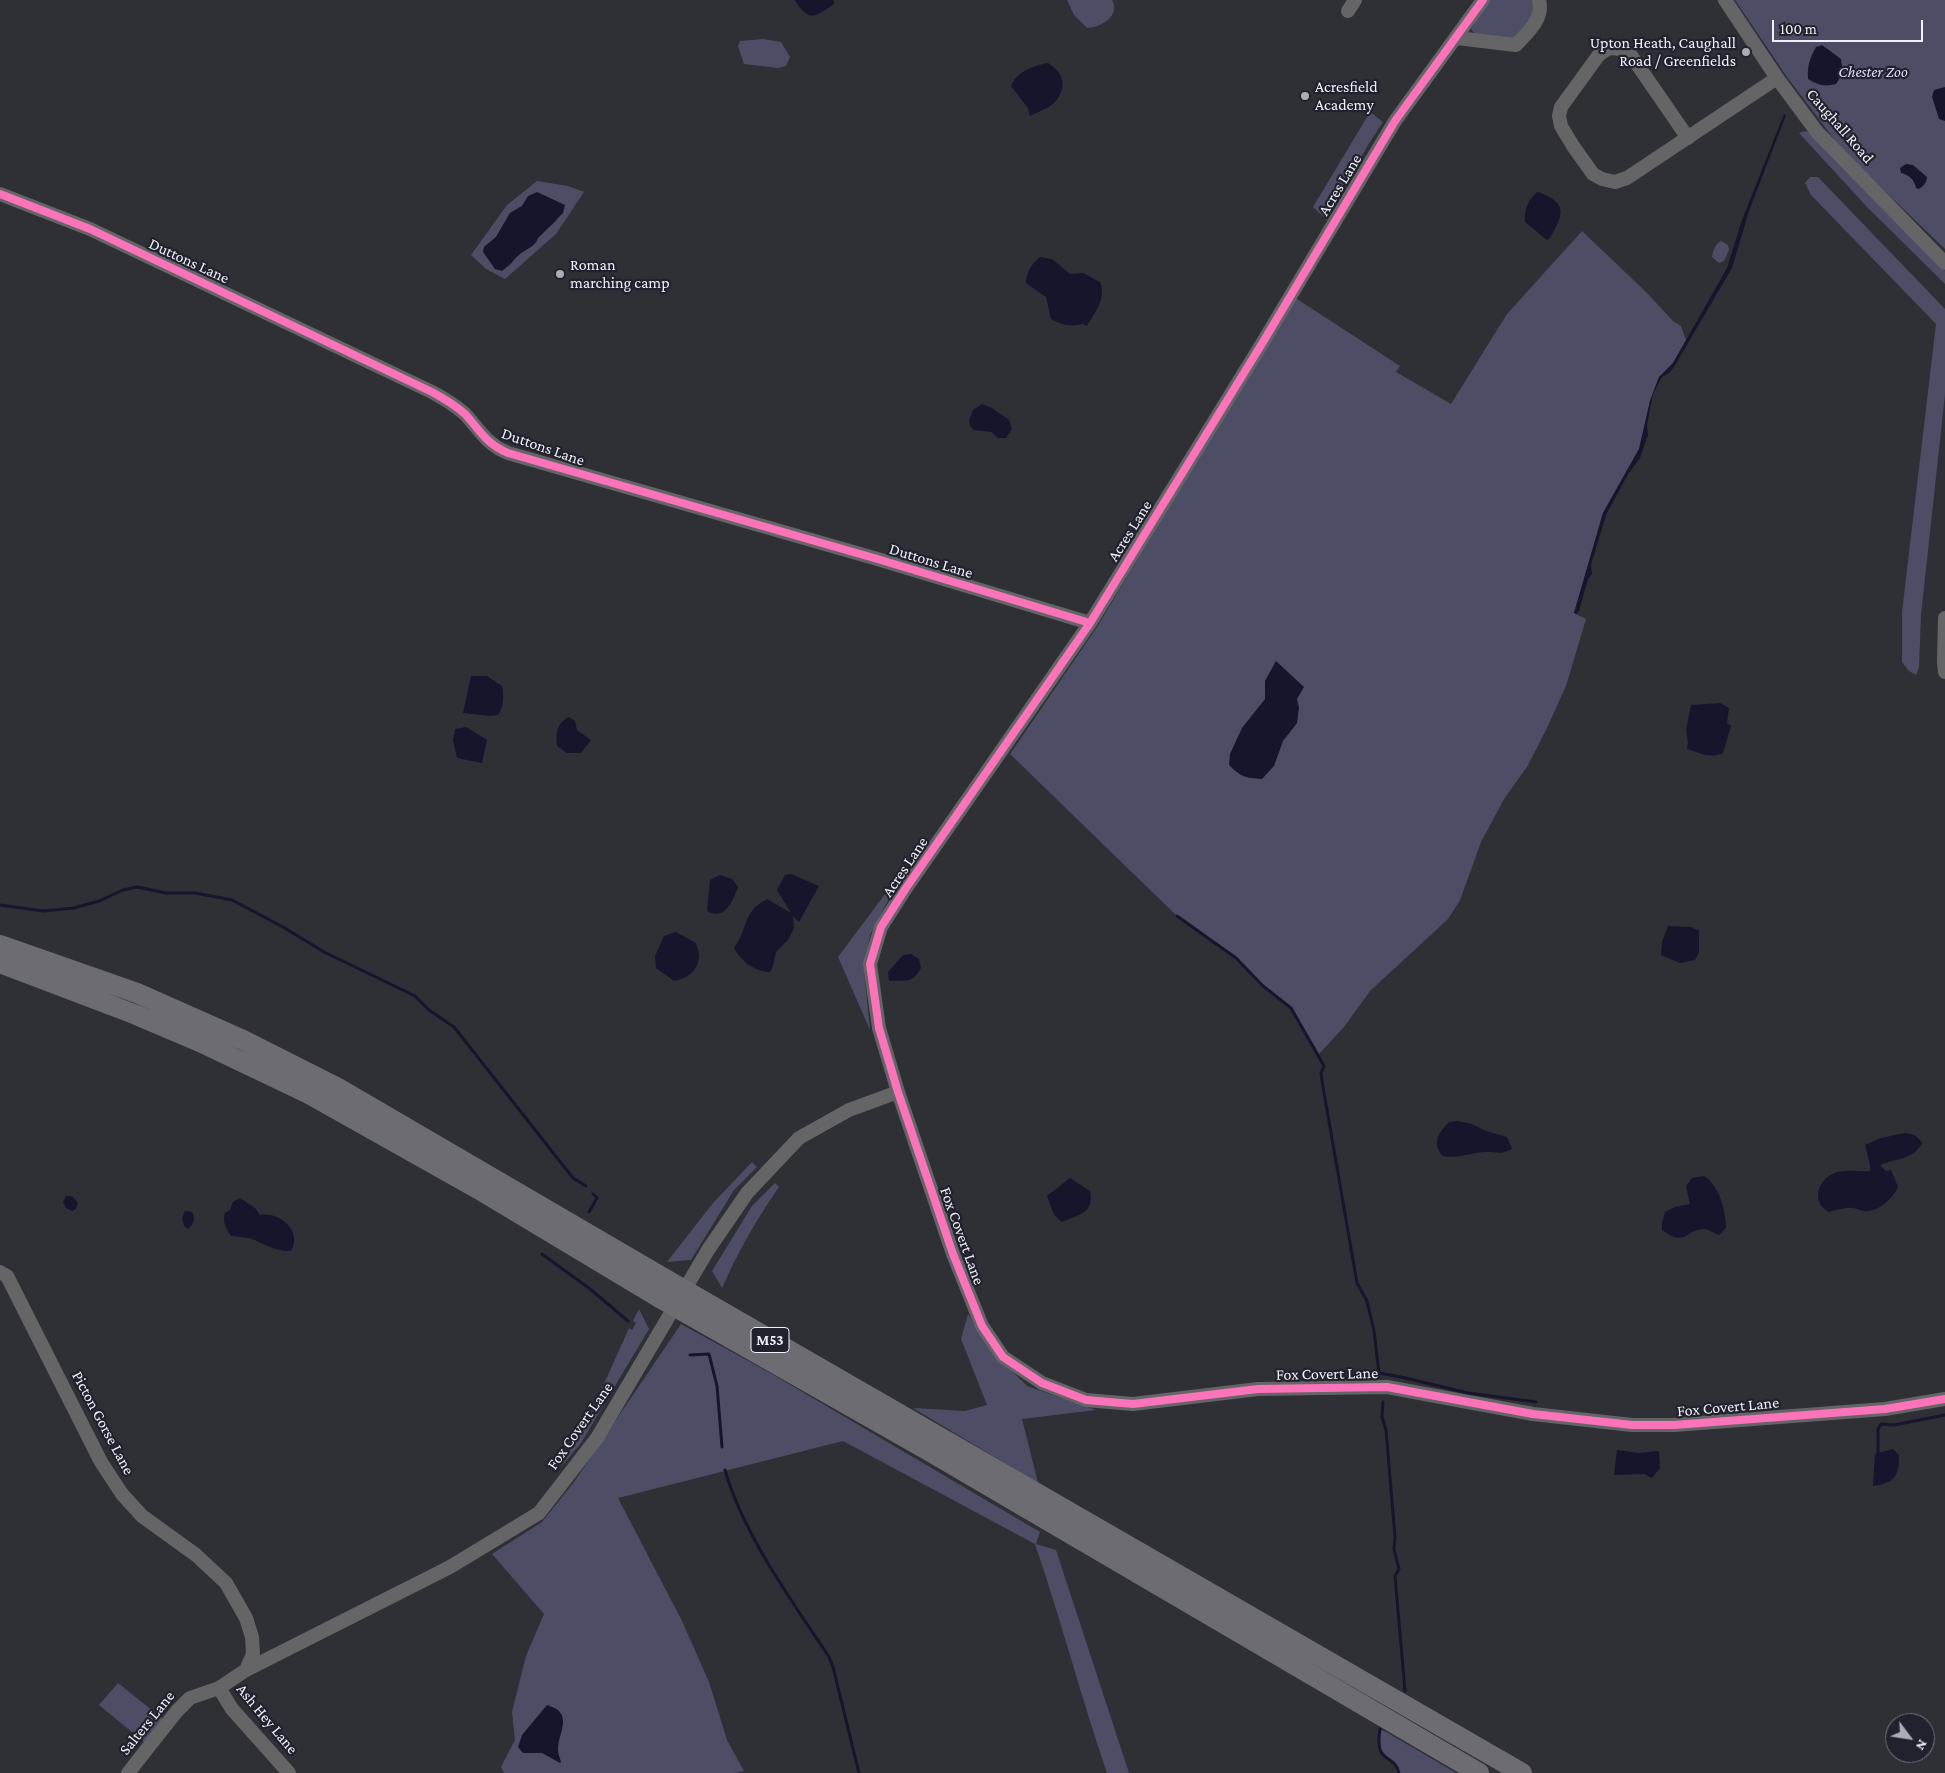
<!DOCTYPE html>
<style>
body{margin:0}
#map{position:relative;width:1945px;height:1773px;overflow:hidden;background:#2f2f36;font-family:"Crimson Pro",serif}
canvas{display:block}
.north{position:absolute;left:1885px;top:1713px;width:50px;height:50px;box-sizing:border-box;background:#22222e;border:1px solid #74747f;border-radius:50%;rotate:121deg;font-size:14px;font-weight:700;line-height:20px;text-align:center;color:#f0f0f9}
.north::after{content:'';display:block;margin:auto;width:18px;height:22px;background:#acacb5;clip-path:polygon(50% 0,100% 100%,50% 72%,0 100%)}
.scale{position:absolute;left:1772px;top:20px;width:151px;height:22px;box-sizing:border-box;border:2px solid #f0f0f9;border-top:0;padding-left:6px;font-size:15px;line-height:18px;white-space:nowrap;color:#f0f0f9;-webkit-text-stroke:4px #22222e;paint-order:stroke}
</style>
<div id="map">
<canvas width="1945" height="1773"></canvas>
<div class="north">N</div>
<div class="scale">100 m</div>
</div>
<script>
const g = document.querySelector('canvas').getContext('2d');
g.lineJoin = 'round';
function paint(path, color) { g.fillStyle = color; g.fill(path, 'evenodd'); }
function stroke(path, color, width, dash) { g.strokeStyle = color; g.lineWidth = width; g.lineCap = dash ? 'butt' : 'round'; g.setLineDash(dash || []); g.stroke(path); }
function drawText(font, color, halo, rows, align = 'center') {
  g.font = font + ' "Crimson Pro",serif'; g.lineWidth = 4.5; g.setLineDash([]); g.textBaseline = 'middle'; g.strokeStyle = halo; g.fillStyle = color; for (const [text, x, y, turn = 0] of rows) {
    g.save(); g.translate(x, y); g.rotate((+turn || 0) * Math.PI / 180); g.textAlign = isNaN(turn) ? turn : align; if (halo) g.strokeText(text, 0, 0); g.fillText(text, 0, 0); g.restore();
  }
}
const green = new Path2D(`
 M1067 0H1112C1121 15 1101 28 1087 28L1074 15Z
 M1487 0H1536V12L1516 38 1475 34 1471 29Z
 M1735 0H1945V249L1843 151 1787 77Z
 M763 39 781 42 790 57 786 66 778 68 744 64 738 46 740 41Z
 M1370 112 1383 122 1368 145 1327 220 1313 207Z
 M1805 131 1808 132 1945 271V284L1867 207 1799 133Z
 M1810 177H1818L1945 309V394L1921 615 1919 668 1916 675 1909 671 1902 662V612L1936 324 1811 195 1805 183Z
 M537 181 568 186 584 192 556 234 505 279 486 269 471 255 507 205ZM528 196 557 220 538 238 536 243 519 254 509 266 495 269 484 247 496 237 510 213 522 206Z
 M1582 231 1645 291 1673 321 1681 326 1686 340 1673 363 1659 377 1650 401 1639 449 1603 513 1574 613 1586 619 1566 686 1546 730 1527 767 1504 799 1481 842 1460 900 1448 919 1370 991 1344 1027 1319 1054 1291 1008 1263 986 1236 958 1177 916 1010 754 1097 627 1294 297 1400 366 1396 372 1451 404 1507 314Z
 M1721 241 1728 245 1729 250 1724 261 1719 263 1712 257C1713 250 1715 245 1721 241Z
 M906 866 870 935 864 970 870 1030 838 957Z
 M752 1162 757 1167 734 1190 691 1260 667 1262 713 1203Z
 M775 1183 779 1187C756 1220 738 1252 722 1288L712 1271 752 1206Z
 M639 1309 649 1329 581 1443 561 1467 596 1402 629 1328 632 1330 636 1323 633 1321Z
 M968 1314 995 1354 1027 1386 1096 1410 1022 1419 1038 1483 913 1408 965 1411 987 1405 961 1339Z
 M681 1324 772 1374 1040 1532 1036 1544 1056 1550 1129 1773H1107C1081 1697 1061 1620 1035 1544L843 1441 618 1498 682 1621 709 1682 727 1740 744 1771 735 1773H504L501 1767 515 1740 512 1712 526 1656 544 1614 492 1554 542 1522 574 1482Z
 M118 1683 163 1719 144 1742 99 1705Z
 M1380 1729 1388 1733 1456 1773H1399C1394 1752 1374 1766 1380 1729Z`);
const water = new Path2D(`
 M795 0H834V4C815 17 809 23 795 0Z
 M1822 45 1841 59 1843 73 1836 84C1824 87 1818 85 1808 79 1807 66 1810 58 1816 47Z
 M1048 63C1064 73 1068 88 1054 103 1048 109 1037 112 1030 116L1028 108 1011 86C1016 72 1035 65 1048 63Z
 M1945 87V121L1939 119 1932 97 1934 90Z
 M1784 114 1786 115 1749 211 1732 268 1674 367 1669 373 1662 377 1653 394 1647 425 1648 435 1640 458 1628 474 1606 515 1591 565 1592 574 1588 579 1579 611 1577 614 1574 613 1603 513 1639 449 1650 401 1659 377 1673 363 1727 268 1742 220Z
 M1906 164 1913 165 1927 177C1926 183 1924 186 1919 189L1916 188C1914 179 1909 175 1901 173L1900 168Z
 M537 192 565 205 563 213 538 238C535 247 526 249 520 254 514 259 509 266 502 271L495 269 483 252 484 247 496 237 510 213 522 206 528 196Z
 M1538 192C1569 203 1563 215 1550 238L1547 240 1525 222C1524 211 1528 198 1538 192Z
 M1040 257 1052 259 1070 274 1083 273 1100 282C1107 298 1095 312 1087 326L1083 324C1070 327 1062 325 1051 319L1046 297 1026 283C1026 273 1032 263 1040 257Z
 M982 404 992 408 1009 420 1012 429 1006 438H998L991 432 974 430 970 426 969 420 973 410Z
 M1276 661 1304 687 1297 699 1299 708 1297 723 1283 741 1274 766 1262 779C1245 778 1241 777 1229 765L1230 754 1242 728 1265 699V681Z
 M471 676H487L502 686C504 697 504 706 498 715L490 716 463 713Z
 M1720 703 1729 708 1727 723 1731 726 1723 753C1710 759 1700 753 1687 749L1688 742 1686 730 1691 705Z
 M569 717 575 721 577 730 591 740 581 753H567L557 746C556 734 556 723 569 717Z
 M466 727 487 740 482 763 457 758 453 740 455 729Z
 M791 874 819 886 799 922 793 916 794 928 788 940 776 952 773 966 770 972C755 972 741 961 734 948 749 928 741 913 767 899L791 913 777 890 785 875Z
 M720 875 732 879 738 887C733 901 725 921 707 911L710 880Z
 M1668 926 1691 927 1699 931V952L1695 960 1680 963 1661 955 1662 942Z
 M676 932 696 943C697 947 700 954 699 958 697 972 686 979 674 981L656 968 655 956 664 936Z
 M911 954 919 959 921 968C912 984 906 980 889 981L888 972 903 955Z
 M1458 1121 1472 1124 1486 1131 1507 1137 1512 1149C1497 1156 1497 1151 1484 1152 1470 1153 1457 1159 1443 1156 1431 1144 1439 1132 1449 1122Z
 M1905 1133C1913 1134 1917 1135 1922 1143 1914 1160 1896 1158 1880 1165L1886 1171 1891 1170 1898 1187C1893 1198 1878 1213 1864 1211 1860 1211 1857 1208 1853 1208 1845 1207 1836 1210 1829 1212 1813 1204 1815 1184 1831 1175 1841 1168 1858 1172 1870 1171V1165L1865 1145 1881 1138Z
 M1704 1176C1719 1184 1726 1212 1726 1228L1719 1235C1714 1233 1708 1229 1704 1229 1686 1229 1686 1248 1662 1230V1223L1665 1212 1675 1207 1690 1204 1686 1186 1692 1178Z
 M1070 1178 1090 1191C1095 1213 1078 1215 1062 1222L1054 1215 1047 1196Z
 M66 1196H72L78 1203 76 1209 72 1211 66 1208 63 1202Z
 M240 1198 255 1208 260 1215C280 1211 303 1232 291 1251 276 1252 265 1244 252 1239 246 1237 238 1237 231 1236 226 1228 222 1222 225 1213L230 1210 233 1202Z
 M185 1211 192 1212C196 1220 194 1223 188 1229L184 1226 182 1218Z
 M1893 1449 1899 1455C1899 1476 1895 1483 1873 1486L1875 1454Z
 M1617 1450 1639 1453 1659 1451 1660 1468 1652 1478 1644 1474 1614 1475Z
 M547 1705C575 1713 558 1732 558 1750 558 1754 560 1758 561 1762L560 1763 542 1753H523L518 1747 522 1735Z`);
const stream = new Path2D(`
 M0 905 43 911 74 908 99 901 123 890 137 887 166 893H195L232 900 283 927 324 952 415 996 429 1010 454 1027 573 1178 586 1186
 M1177 916 1236 958 1263 986 1291 1008 1324 1066 1321 1073 1322 1081 1357 1283 1367 1301 1374 1331 1379 1373 1401 1377 1468 1393 1536 1402
 M589 1212 597 1198 593 1194
 M542 1254 590 1289 628 1321
 M690 1355 709 1354 717 1386 722 1447
 M1383 1402 1382 1417 1386 1430 1395 1537 1394 1549 1399 1569 1395 1576 1405 1691
 M1878 1453V1429L1881 1424 1894 1425 1945 1415
 M725 1470C743 1534 792 1601 829 1657L833 1667 859 1773
 M1380 1729C1374 1766 1394 1752 1399 1773`);
const minor = new Path2D(`
 M1483 0 1395 121 1263 342 1090 623 906 888 881 927 870 964 879 1028 898 1092 953 1254 982 1326 1003 1357 1042 1383 1086 1400 1133 1404 1258 1389 1387 1387 1533 1414 1632 1425H1674L1885 1409 1945 1399
 M1725 0 1777 78 1817 132 1945 263
 M1348 11 1355 0
 M1457 38 1516 45C1528 32 1544 19 1539 0
 M1688 138 1630 54C1617 47 1609 45 1598 56L1561 107 1559 116 1561 126 1573 146 1593 174 1602 179 1615 182 1627 178 1777 78
 M0 194 90 229 432 392C443 398 455 405 465 414 480 430 486 444 508 453L874 558 1090 623
 M1945 618 1944 662 1945 672
 M0 1272 7 1276 101 1462 122 1494 142 1516 196 1555 226 1583 246 1618 252 1637 253 1654 246 1670
 M219 1688 232 1709 289 1773
 M128 1773 177 1711 190 1698 219 1688 246 1670 450 1567 539 1513 597 1438 708 1250 747 1193 799 1138 849 1110 898 1092`);
const highway = new Path2D(`
 M0 945 137 993 243 1040 338 1088 667 1280 1522 1773
 M0 963 134 1014 200 1042 309 1094 478 1189 658 1297 929 1451 1479 1773`);
const cycleway = new Path2D(`
 M1483 0 1395 121 1263 342 1090 623 906 888 881 927 870 964 879 1028 898 1092 953 1254 982 1326 1003 1357 1042 1383 1086 1400 1133 1404 1258 1389 1387 1387 1533 1414 1632 1425H1674L1885 1409 1945 1399
 M0 194 90 229 432 392C443 398 455 405 465 414 480 430 486 444 508 453L874 558 1090 623`);
const markers = [
 [1746,52,5,"#acacb5"],
 [1305,96,5,"#acacb5"],
 [560,274,5,"#acacb5"]
];
const shields = [
 [770,1340,38]
];
const shieldNames = [
 ["M53",770,1340]
];
const poiNames = [
 ["Upton Heath, Caughall",1736,43,"right"],
 ["Road / Greenfields",1736,61,"right"],
 ["Acresfield",1315,87],
 ["Academy",1315,105],
 ["Roman",570,265],
 ["marching camp",570,283]
];
const parkNames = [
 ["Chester Zoo",1873,72]
];
const streetNames = [
 ["Caughall Road",1840,126,49],
 ["Acres Lane",1340,185,-59],
 ["Duttons Lane",189,261,25],
 ["Duttons Lane",543,447,19],
 ["Acres Lane",1130,531,-58],
 ["Duttons Lane",931,561,17],
 ["Acres Lane",905,867,-56],
 ["Fox Covert Lane",962,1236,70],
 ["Fox Covert Lane",1327,1374,-1],
 ["Fox Covert Lane",1728,1407,-5],
 ["Picton Gorse Lane",103,1423,62],
 ["Fox Covert Lane",580,1426,-55],
 ["Ash Hey Lane",267,1719,50],
 ["Salters Lane",147,1723,-51]
];
paint(green, '#4d4e66');
paint(water, '#16152c');
stroke(stream, '#16152c', 3);
stroke(minor, '#656568', 14);
stroke(highway, '#6c6c72', 20);
stroke(cycleway, '#fb73b8', 8);
for (const [x, y, r, color] of markers) { const dot = new Path2D(); dot.arc(x, y, r, 0, 2 * Math.PI); g.fillStyle = color; g.fill(dot); stroke(dot, '#22222e', 2); }
for (const [x, y, w] of shields) { const box = new Path2D(); box.roundRect(x - w / 2, y - 12.5, w, 25, 4); g.fillStyle = '#22222e'; g.fill(box); stroke(box, '#f0f0f9', 1); }
drawText('bold 15px', '#f0f0f9', null, shieldNames);
drawText('16px', '#f0f0f9', '#22222e', poiNames, 'left');
drawText('italic 16px', '#dbdcff', '#22222e', parkNames);
drawText('16px', '#f0f0f9', '#22222e', streetNames);
</script>
